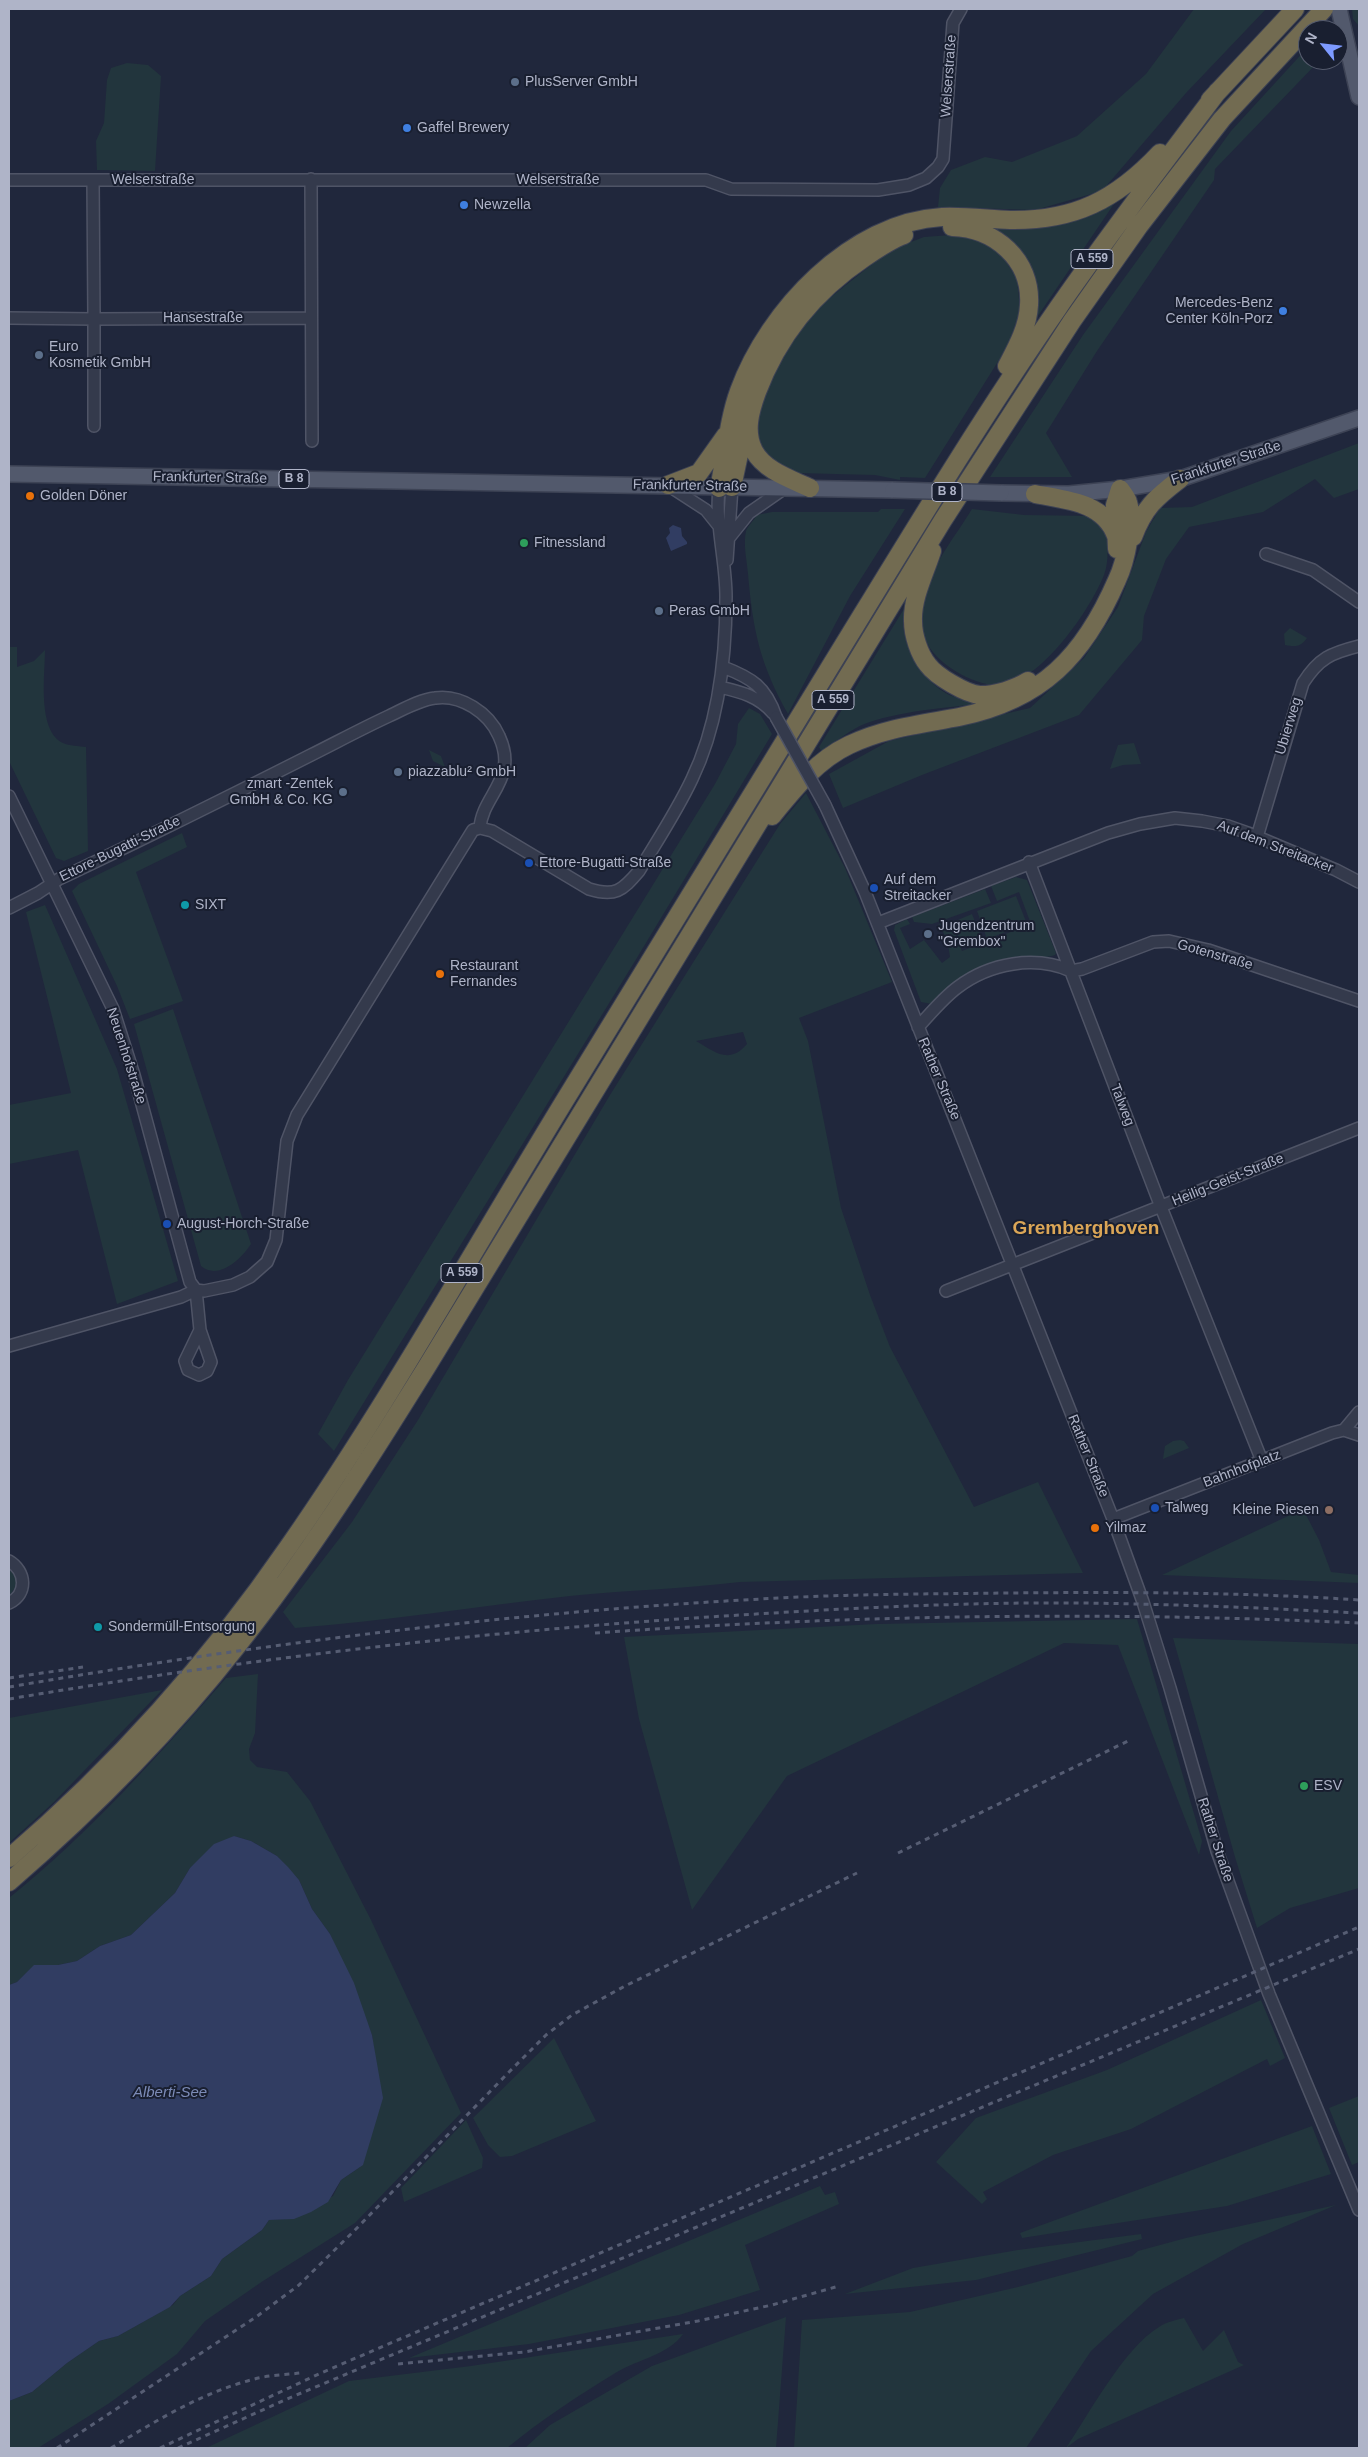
<!DOCTYPE html>
<meta charset="utf-8">
<style>
body{margin:0}
#map{position:relative;width:1368px;height:2457px;overflow:hidden;background:#20273c;font-family:Arial,sans-serif}
canvas{display:block}
.frame{position:absolute;inset:0;border:10px solid #afb4c8;pointer-events:none}
.north{position:absolute;left:1298px;top:20px;width:50px;height:50px;box-sizing:border-box;background:#191f30;border:1px solid #555b6d;border-radius:50%;rotate:299deg;font-size:14px;font-weight:700;line-height:20px;text-align:center;color:#afb4c8}
.north::after{content:'';display:block;margin:auto;width:18px;height:22px;background:#7d9aff;clip-path:polygon(50% 0,100% 100%,50% 72%,0 100%)}
</style>
<div id="map">
<canvas width="1368" height="2457"></canvas>
<div class="frame"></div>
<div class="north">N</div>
</div>
<script>
const g = document.querySelector('canvas').getContext('2d');
g.lineJoin = 'round';
function paint(path, color) { g.fillStyle = color; g.fill(path, 'evenodd'); }
function stroke(path, color, width, dash) { g.strokeStyle = color; g.lineWidth = width; g.lineCap = dash ? 'butt' : 'round'; g.setLineDash(dash || []); g.stroke(path); }
function drawText(font, color, halo, rows, align = 'center') {
  g.font = font + ' Arial,sans-serif'; g.lineWidth = 4; g.setLineDash([]); g.textBaseline = 'middle'; g.strokeStyle = halo; g.fillStyle = color; for (const [text, x, y, turn = 0] of rows) {
    g.save(); g.translate(x, y); g.rotate((+turn || 0) * Math.PI / 180); g.textAlign = isNaN(turn) ? turn : align; if (halo) g.strokeText(text, 0, 0); g.fillText(text, 0, 0); g.restore();
  }
}
const green = new Path2D(`
 M1194 9H1266L1186 93 1102 191 1035 210 938 207 940 188 951 170 985 157 1012 162 1077 136 1146 74Z
 M1352 9H1359V26L1353 19Z
 M1308 47V60H1320L1215 169 1214 180 1097 351 1046 433 1072 477H990L1083 335 1231 131Z
 M127 63 148 65 161 76 155 171 97 170 96 141 104 123 107 80 111 68Z
 M1118 198 1029 329 1033 297 982 221Z
 M951 235 971 237 1000 252 1017 279 1020 309 1009 344 925 478 900 477V480L875 475 796 473 779 467 766 457 754 429 760 403 790 340 812 312 890 250 924 237Z
 M1359 443V489L1334 498 1315 479 1263 512 1189 527 1166 559 1144 616 1142 640 1079 715 922 775 843 808 829 774 889 741 1030 708 1084 658 1118 607 1146 532 1160 508 1192 507Z
 M881 509H905L850 596 788 714C760 664 753 631 748 574 747 561 743 545 746 531 748 526 754 520 757 515L772 512H878Z
 M972 509 1024 515 1093 516 1105 526C1107 542 1110 559 1104 575 1090 610 1041 682 1001 685 975 687 936 664 926 641 920 629 921 612 923 599 930 567 955 537 972 509Z
 M907 604C906 610 903 617 903 623 904 649 922 678 944 692 957 701 978 700 993 702 952 708 907 709 867 723 850 729 836 742 822 752L819 747Z
 M1290 628 1307 638C1301 647 1295 647 1285 645L1284 634Z
 M9 647H17V667L34 661 45 650C45 674 37 731 63 743 69 746 79 746 86 747L88 851 64 861 56 858 9 761Z
 M749 708 760 714 772 734 635 961 334 1451 318 1434 348 1380 715 784 736 744 738 724Z
 M1134 743 1141 764 1123 765 1110 769 1118 745Z
 M429 750 441 756 445 767 433 761Z
 M806 793 845 868 892 982 799 1018 808 1041 841 1208 870 1295 890 1347 974 1507 1038 1482 1083 1573 740 1582C683 1589 627 1590 570 1596 478 1606 387 1621 295 1628L283 1612 352 1522 418 1420 610 1095 780 824ZM743 1032 747 1044C729 1065 715 1052 696 1041Z
 M182 833 187 847 136 872 183 1001 130 1019 117 986 72 891 79 884Z
 M1016 877 1027 880 1056 953 1055 955C1045 959 1027 956 1016 957 982 960 955 981 932 1004L921 1002 894 930 895 925 907 919 910 924 900 928 910 949 924 940 942 963 950 957 947 938 938 925 950 920 962 951 1031 924 1019 892 997 901 991 886Z
 M985 889 991 903 932 924 914 922 912 917Z
 M1016 896 1027 924 987 939 977 911Z
 M45 905 117 1069 178 1281 117 1304 78 1150 9 1164V1105L71 1093 26 912Z
 M972 914 982 939 962 947 953 922Z
 M173 1009 251 1244C242 1258 219 1281 201 1266L134 1024Z
 M1180 1440 1184 1441 1189 1448 1163 1459 1165 1446 1173 1441Z
 M1303 1509 1319 1540 1331 1572 1359 1575V1583L1162 1575Z
 M9 1569 16 1577 17 1585 9 1596Z
 M1137 1619 1202 1841 1199 1855 1118 1645 1064 1643 787 1776 692 1910 639 1719 624 1637 877 1624Z
 M1173 1638 1359 1644V1888L1290 1908 1257 1928 1235 1857Z
 M258 1674 255 1733 249 1749 250 1760 257 1767 287 1772 310 1801 371 1920 461 2113 355 2223 263 2281 205 2321 177 2354 108 2404 38 2448H9V2401L32 2392 67 2363 99 2341 118 2336 173 2305 180 2296 211 2276 222 2259 262 2230 269 2220 285 2219 333 2196 341 2180 360 2167 375 2058 372 2035 330 1934 312 1909 299 1880 277 1856 251 1841 234 1836 190 1868 175 1893 131 1935 100 1946 77 1961 58 1965 34 1966 17 1982 9 1985V1898C89 1834 159 1755 226 1678Z
 M162 1690 54 1802 9 1843V1718Z
 M1261 2000 1285 2058 1270 2066 1267 2059 1131 2129 1053 2155 983 2192 987 2199 982 2204 936 2162 976 2118 1107 2070Z
 M554 2038 596 2121 512 2156 500 2157 488 2145 473 2118Z
 M1359 2096V2162L1352 2165 1329 2108Z
 M466 2120 483 2158 482 2168 404 2202 401 2188Z
 M1312 2126 1331 2174 1227 2206 1022 2238 1020 2233Z
 M820 2186 825 2195 835 2192 839 2204 745 2245 760 2290 679 2315 617 2327 529 2344 409 2358Z
 M1336 2205 1243 2244 1153 2294 1091 2351 1026 2448H794L802 2320 910 2312 1018 2287 1132 2256 1138 2251 1186 2238Z
 M1141 2234 1142 2239 976 2280 845 2294 913 2268 1018 2250Z
 M786 2317 776 2448H525L550 2425 652 2366Z
 M1184 2318 1203 2351 1224 2330 1238 2362 1244 2365 1078 2439 1066 2448C1089 2414 1124 2348 1159 2327 1166 2322 1176 2320 1184 2318Z
 M683 2334C668 2355 639 2359 617 2372 579 2395 541 2420 507 2448H206L349 2381 471 2366Z`);
const water = new Path2D(`
 M673 525 681 528 682 536 687 542V544L671 551 666 538 670 533 669 528Z
 M234 1836 251 1841 277 1856 288 1867 299 1880 312 1909 330 1934 354 1983 372 2035 383 2098 363 2165 341 2180 328 2202 311 2212 294 2219 269 2220 262 2230 222 2259 211 2276 180 2296 170 2307 118 2336 99 2341 67 2363 32 2392 9 2401V1985L17 1982 34 1965H58L77 1961 100 1946 131 1935 175 1893 190 1868 214 1844Z`);
const minor = new Path2D(`
 M311 179 312 441
 M9 180H706L731 189 878 190 909 185 926 178 938 167 943 159 953 23 961 9
 M93 180 94 319 311 318
 M9 318 94 319V426
 M669 486 706 510 718 525
 M729 538 749 513 785 488
 M1266 554 1313 570 1359 602
 M727 560 732 487
 M723 667C752 678 766 687 776 717
 M720 687C741 692 758 696 773 713
 M9 796 113 1009 134 1075 190 1282 196 1290 200 1330
 M825 805 865 892 1113 1519 1143 1602 1170 1688 1217 1851 1269 1994 1359 2210
 M1257 837 1303 683C1319 658 1331 653 1359 646
 M1029 862 1161 1207 1262 1461
 M9 908 38 893 59 879C144 839 228 797 311 755 337 742 363 728 389 716 404 709 419 700 435 698 461 694 489 713 499 736 519 779 482 795 480 828
 M878 923 1108 833 1140 824 1175 818 1202 821 1228 826 1248 833 1336 870 1359 882
 M1071 971 1082 969 1153 942 1169 941 1208 950 1359 1001
 M918 1027C931 1013 943 998 958 987 990 963 1035 955 1071 971
 M196 1290 204 1291 233 1285 250 1277 267 1262 276 1240 287 1141 297 1115 473 830 480 828 492 831 589 889C615 897 622 891 639 871 657 841 677 811 692 779 719 723 726 659 726 597 726 560 715 525 719 488
 M946 1291 1359 1128
 M200 1330 211 1362 207 1371 199 1375 188 1370 185 1361Z
 M9 1346 181 1297 196 1290
 M1344 1430 1359 1412
 M1344 1430 1359 1435
 M1113 1519 1332 1433 1344 1430
 M9 1561C26 1571 28 1594 9 1603`);
const major = new Path2D(`
 M1339 9 1359 97
 M9 474 893 490
 M1001 493 1069 494 1120 489 1180 479 1359 418`);
const highway = new Path2D(`
 M1210 100 1295 9
 M952 227C995 228 1032 260 1029 305 1028 327 1017 347 1007 366
 M668 485 699 473 726 435
 M732 487 745 426
 M719 488C726 456 728 421 739 391 768 311 851 222 942 217 964 216 987 219 1010 220 1074 221 1116 200 1160 153
 M810 488C791 479 765 471 754 451 744 432 750 411 757 392 778 336 815 291 864 258 877 249 890 240 904 235
 M1035 494C1066 500 1104 502 1116 536
 M1133 537C1144 508 1155 498 1180 479
 M1117 549 1115 505 1120 489
 M932 551C925 573 912 598 913 621 913 635 919 654 928 665 936 676 966 694 980 695 996 695 1015 689 1028 681
 M772 816C794 789 817 760 849 745 884 728 922 724 959 717 1042 700 1084 656 1117 580 1126 561 1134 522 1128 502 1127 498 1123 493 1120 489
 M9 1858C115 1767 210 1661 289 1546 392 1398 479 1240 573 1087 657 948 742 810 827 672 902 550 976 426 1058 308 1109 234 1164 163 1218 91
 M9 1882C92 1810 169 1733 237 1646 307 1558 367 1463 426 1368L943 520 1072 321 1139 226 1222 119 1324 9`);
const rail = new Path2D(`
 M595 1633C850 1615 1103 1611 1359 1623
 M9 1678 83 1667
 M9 1687C264 1643 522 1611 780 1598 855 1594 930 1594 1005 1593 1123 1592 1242 1592 1359 1600
 M9 1699C251 1658 494 1630 740 1615 853 1608 967 1602 1080 1603 1173 1604 1266 1608 1359 1613
 M898 1853 1130 1740
 M398 2364 524 2352 698 2321 772 2305 839 2286
 M57 2448 256 2317 299 2285 356 2229 508 2073 546 2035 572 2015 625 1986 857 1873
 M111 2448C154 2422 201 2393 251 2380 267 2375 284 2375 300 2373
 M160 2448 321 2373 1359 1927
 M178 2448 287 2399 1359 1949`);
const minorBridge = new Path2D(`
 M776 717 825 805`);
const majorBridge = new Path2D(`
 M893 490 1001 493`);
const markers = [
 [515,82,5,"#5c6f8a"],
 [407,128,5,"#3f7fe0"],
 [464,205,5,"#3f7fe0"],
 [1283,311,5,"#3f7fe0"],
 [39,355,5,"#5c6f8a"],
 [30,496,5,"#e8710a"],
 [524,543,5,"#2e9e5b"],
 [659,611,5,"#5c6f8a"],
 [398,772,5,"#5c6f8a"],
 [343,792,5,"#5c6f8a"],
 [529,863,5,"#1a4fb4"],
 [874,888,5,"#1a4fb4"],
 [185,905,5,"#0f9aa8"],
 [928,934,5,"#5c6f8a"],
 [440,974,5,"#e8710a"],
 [167,1224,5,"#1a4fb4"],
 [1155,1508,5,"#1a4fb4"],
 [1329,1510,5,"#8d6e63"],
 [1095,1528,5,"#e8710a"],
 [98,1627,5,"#0f9aa8"],
 [1304,1786,5,"#2e9e5b"]
];
const shields = [
 [1092,259,42],
 [294,479,30],
 [947,492,30],
 [833,700,42],
 [462,1273,42]
];
const shieldNames = [
 ["A 559",1092,259],
 ["B 8",294,479],
 ["B 8",947,492],
 ["A 559",833,700],
 ["A 559",462,1273]
];
const streetNames = [
 ["Welserstraße",949,76,-86],
 ["Welserstraße",153,180],
 ["Welserstraße",558,180],
 ["Hansestraße",203,318],
 ["Frankfurter Straße",1226,463,-18],
 ["Frankfurter Straße",210,478,1],
 ["Frankfurter Straße",690,486,1],
 ["Ubierweg",1289,726,-73],
 ["Auf dem Streitacker",1275,847,21],
 ["Ettore-Bugatti-Straße",120,849,-26],
 ["Gotenstraße",1215,955,16],
 ["Neuenhofstraße",126,1056,72],
 ["Rather Straße",939,1079,67],
 ["Talweg",1122,1105,69],
 ["Heilig-Geist-Straße",1228,1180,-22],
 ["Rather Straße",1088,1456,68],
 ["Bahnhofplatz",1242,1469,-21],
 ["Rather Straße",1215,1840,72]
];
const poiNames = [
 ["PlusServer GmbH",525,82],
 ["Gaffel Brewery",417,128],
 ["Newzella",474,205],
 ["Mercedes-Benz",1273,303,"right"],
 ["Center Köln-Porz",1273,319,"right"],
 ["Euro",49,347],
 ["Kosmetik GmbH",49,363],
 ["Golden Döner",40,496],
 ["Fitnessland",534,543],
 ["Peras GmbH",669,611],
 ["piazzablu² GmbH",408,772],
 ["zmart -Zentek",333,784,"right"],
 ["GmbH & Co. KG",333,800,"right"],
 ["Ettore-Bugatti-Straße",539,863],
 ["Auf dem",884,880],
 ["Streitacker",884,896],
 ["SIXT",195,905],
 ["Jugendzentrum",938,926],
 ["\"Grembox\"",938,942],
 ["Restaurant",450,966],
 ["Fernandes",450,982],
 ["August-Horch-Straße",177,1224],
 ["Talweg",1165,1508],
 ["Kleine Riesen",1319,1510,"right"],
 ["Yilmaz",1105,1528],
 ["Sondermüll-Entsorgung",108,1627],
 ["ESV",1314,1786]
];
const waterNames = [
 ["Alberti-See",170,2093]
];
const districtNames = [
 ["Gremberghoven",1086,1229]
];
paint(green, '#22353d');
paint(water, '#313d62');
stroke(minor, '#4f5466', 14);
stroke(major, '#3d4355', 18);
stroke(highway, '#3c4153', 20);
stroke(minor, '#343a4c', 11);
stroke(major, '#52596c', 15);
stroke(highway, '#726b51', 18);
stroke(rail, '#565d73', 3, [5, 5]);
stroke(minorBridge, '#4f5466', 14, []);
stroke(majorBridge, '#3d4355', 18, []);
stroke(minorBridge, '#343a4c', 11);
stroke(majorBridge, '#52596c', 15);
for (const [x, y, r, color] of markers) { const dot = new Path2D(); dot.arc(x, y, r, 0, 2 * Math.PI); g.fillStyle = color; g.fill(dot); stroke(dot, '#191f30', 2); }
for (const [x, y, w] of shields) { const box = new Path2D(); box.roundRect(x - w / 2, y - 9.5, w, 19, 4); g.fillStyle = '#191f30'; g.fill(box); stroke(box, '#afb4c8', 1); }
drawText('bold 12px', '#afb4c8', null, shieldNames);
drawText('14px', '#afb4c8', '#191f30', streetNames);
drawText('14px', '#afb4c8', '#191f30', poiNames, 'left');
drawText('italic 15px', '#7c8bb7', '#191f30', waterNames);
drawText('bold 19px', '#dba657', '#191f30', districtNames);
</script>
